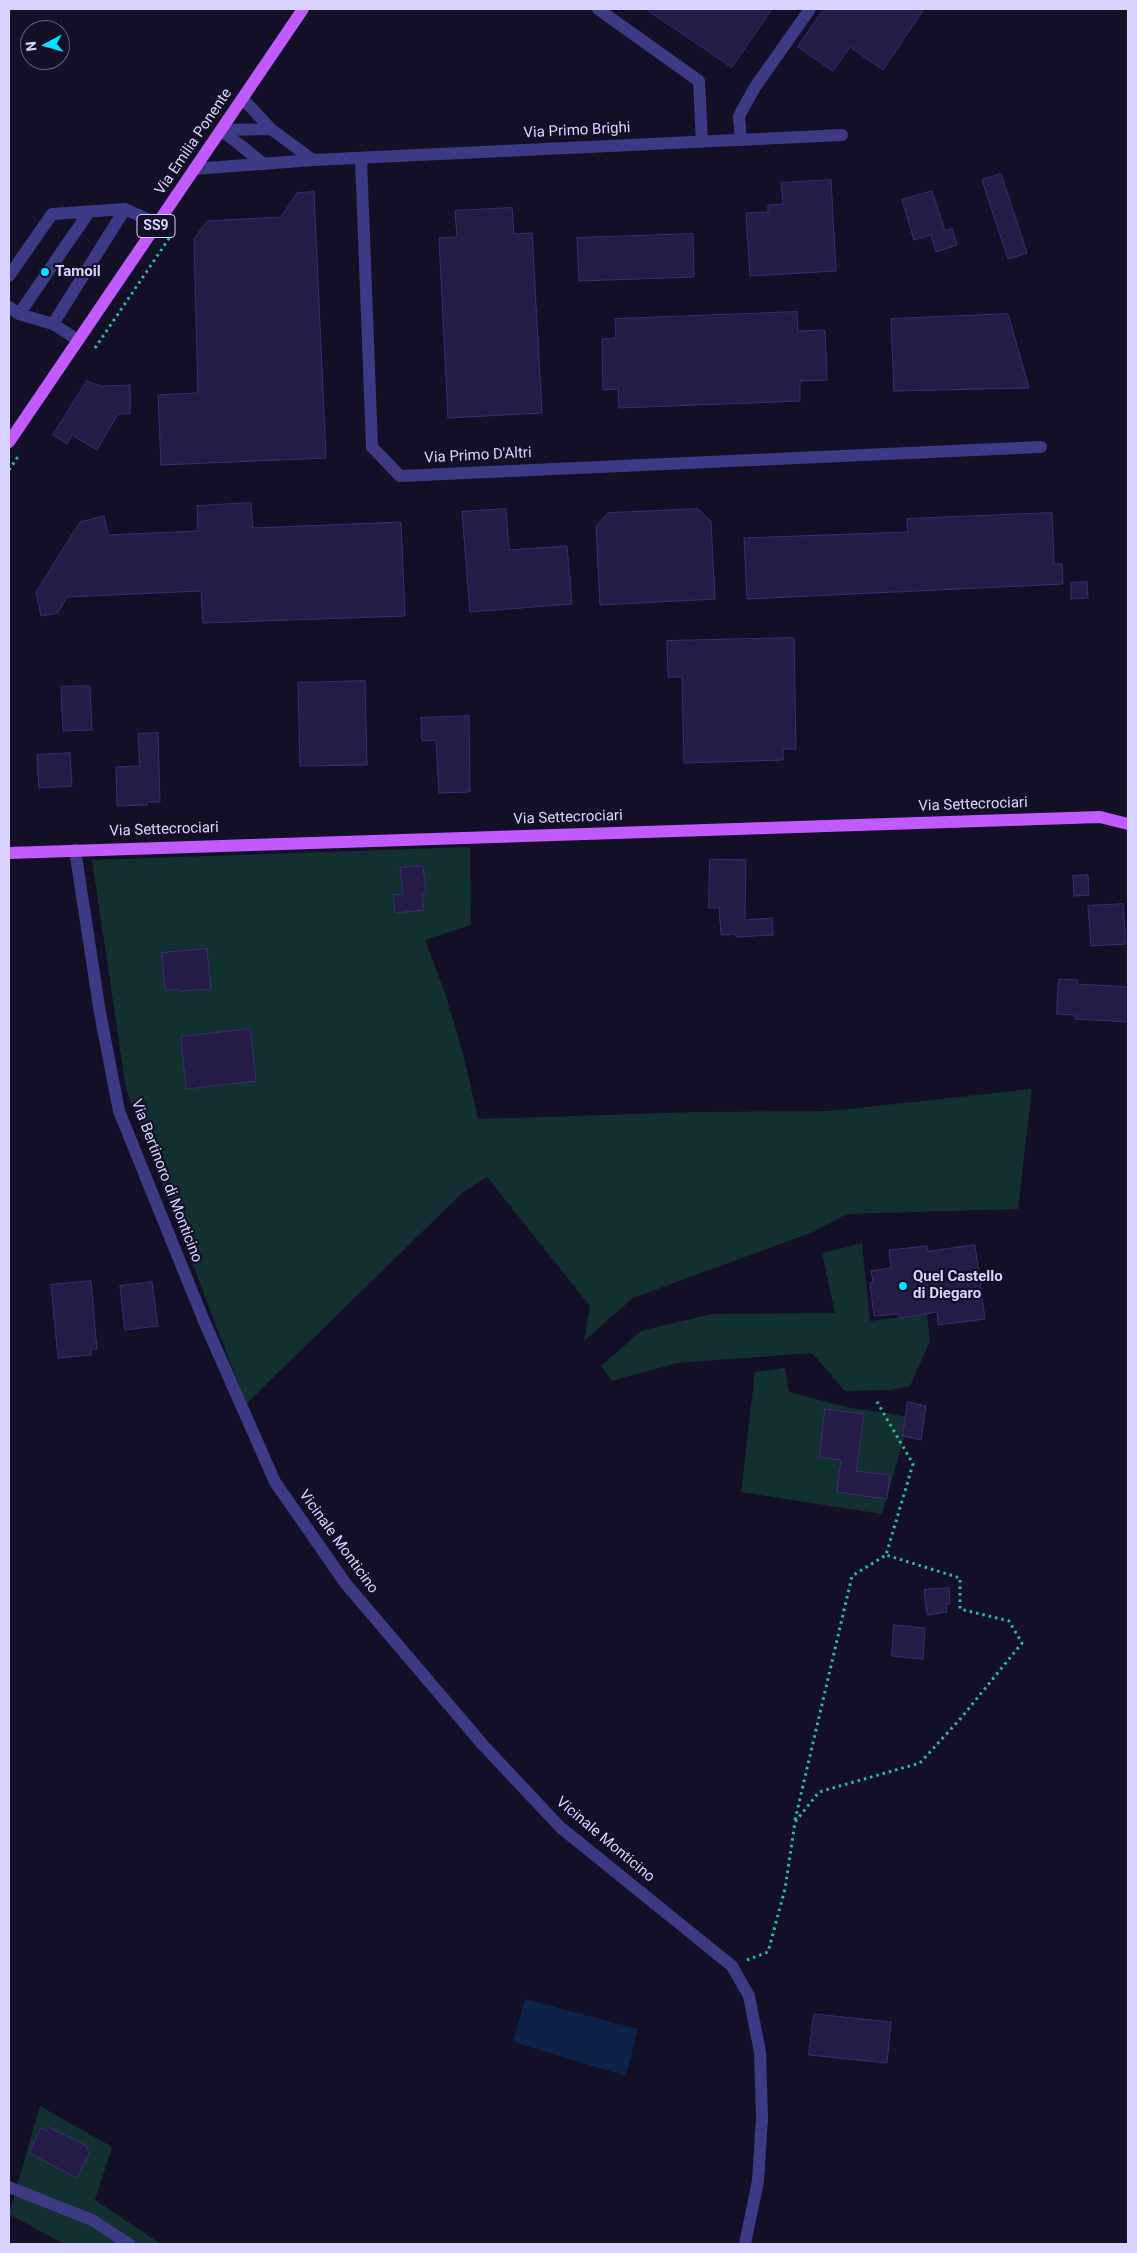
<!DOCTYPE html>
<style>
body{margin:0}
#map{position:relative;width:1137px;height:2253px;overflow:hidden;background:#130f26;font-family:Roboto,sans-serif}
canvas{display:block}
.frame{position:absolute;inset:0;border:10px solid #d9d4ff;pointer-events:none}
.north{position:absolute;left:20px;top:20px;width:50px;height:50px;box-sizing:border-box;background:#130f26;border:1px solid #625e7d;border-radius:50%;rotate:264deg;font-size:14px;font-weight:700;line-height:20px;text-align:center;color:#d9d4ff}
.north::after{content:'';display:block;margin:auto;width:18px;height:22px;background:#00e5ff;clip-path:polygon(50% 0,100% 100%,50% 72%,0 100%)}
</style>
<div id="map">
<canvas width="1137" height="2253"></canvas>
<div class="frame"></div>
<div class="north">N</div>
</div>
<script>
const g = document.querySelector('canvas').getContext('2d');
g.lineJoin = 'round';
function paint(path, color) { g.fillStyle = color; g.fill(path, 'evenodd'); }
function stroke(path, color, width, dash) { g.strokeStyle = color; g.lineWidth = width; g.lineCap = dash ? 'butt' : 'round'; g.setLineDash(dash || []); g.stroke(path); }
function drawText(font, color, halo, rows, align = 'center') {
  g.font = font + ' Roboto,sans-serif'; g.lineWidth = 4.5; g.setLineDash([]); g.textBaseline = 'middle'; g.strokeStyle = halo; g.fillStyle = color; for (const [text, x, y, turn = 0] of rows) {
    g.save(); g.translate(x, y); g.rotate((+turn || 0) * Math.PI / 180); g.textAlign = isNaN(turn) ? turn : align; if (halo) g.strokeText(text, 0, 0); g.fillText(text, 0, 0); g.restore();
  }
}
const green = new Path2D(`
 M470 847 471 925 425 940 445 993 464 1057 478 1119 697 1112 830 1111 1032 1089 1018 1209 847 1214 813 1232 633 1298 584 1341 590 1306 487 1177 463 1192 246 1404 126 1089 92 860Z
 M862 1243 870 1321 927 1314 930 1341 910 1386 890 1390 845 1391 812 1353 677 1363 612 1381 601 1366 641 1331 712 1314 835 1313 822 1253Z
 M785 1368 789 1392 846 1407 910 1417 882 1514 741 1492 755 1372Z
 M40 2106 112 2147 95 2200 161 2244H64L9 2214Z`);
const water = new Path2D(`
 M525 1999 638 2029 626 2076 513 2042Z`);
const building = new Path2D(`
 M646 9H772L732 67Z
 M824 9H924L883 70 850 47 833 71 798 47Z
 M1001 174 1027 253 1008 259 982 180Z
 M831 180 836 271 750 276 746 213 768 212V205L783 204 781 183Z
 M932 191 945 231 952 228 957 245 936 252 931 235 914 240 902 200Z
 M314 192 326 458 161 465 158 395 198 393 194 239 207 221 281 217 297 193Z
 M512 208 514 234 532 233 542 413 448 418 439 238 457 237 455 211Z
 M693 234 694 277 579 281 577 238Z
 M797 312 798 331 825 330 827 380 800 381V401L619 408 618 389 603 390 602 339 616 338 615 319Z
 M1008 314 1029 388 894 391 891 319Z
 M87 381 104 387 105 386 130 385V414H118L97 450 72 435 67 444 53 435Z
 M251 503 253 528 401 522 405 616 203 623 201 591 67 597 58 613 41 616 36 592 80 522 104 516 108 535 198 531 197 506Z
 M506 509 509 550 567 546 572 604 470 612 462 512Z
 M698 509 711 521 715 599 600 605 596 526 608 513Z
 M1052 513 1054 564H1062L1063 584 747 599 744 538 908 532 907 519Z
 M1087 582 1088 598 1071 599V583Z
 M794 638 796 749H783V760L684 763 682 677H668L667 641Z
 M365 681 367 765 300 766 298 683Z
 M90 686 92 730 63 731 61 687Z
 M469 716 470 792 439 793 436 740 422 741 421 718Z
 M158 733 160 802H147V805L117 806 116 767 140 766 138 734Z
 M70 753 72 786 39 788 37 755Z
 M710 859 746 860 745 920 772 918 773 935 736 937 735 934 721 935 719 908H709Z
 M423 866 426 893H422L424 910 395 913 393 895 403 894 400 868Z
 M1088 875 1089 895 1074 896 1073 876Z
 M1123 904 1126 944 1091 946 1088 906Z
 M207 949 211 989 178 991V989L165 990 162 953Z
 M1059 979 1078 980 1077 984 1128 987V1022L1075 1019V1015L1057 1014Z
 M250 1029 256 1081 186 1089 181 1037Z
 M975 1245 985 1319 938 1325 937 1312 900 1318 899 1314 874 1316 870 1283 873 1282 871 1271 891 1268 889 1250 927 1246 928 1251Z
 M91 1281 97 1349H91V1355L58 1358 51 1285Z
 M152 1282 158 1326 125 1330 120 1286Z
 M908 1402 926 1406 921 1440 903 1436Z
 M825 1409 864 1414 856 1471 890 1475 887 1499 837 1492 841 1460 820 1457Z
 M949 1588 950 1604H946L947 1612 927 1615 924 1590Z
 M894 1625 925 1628 923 1659 892 1656Z
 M814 2014 891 2022 887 2063 809 2055Z
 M48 2127 87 2146 86 2150 90 2152 77 2178 29 2153 41 2128 46 2131Z`);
const path = new Path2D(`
 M95 348 170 237
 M9 470 19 455
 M795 1820 852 1576 886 1555 913 1464 876 1400
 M747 1960 768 1952 785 1889 795 1822 819 1792 920 1763 961 1718 1022 1643 1009 1621 960 1609V1578L886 1555`);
const minor = new Path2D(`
 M598 9 699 81 702 142
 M243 99 271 129 313 160
 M221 130 264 164
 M221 130 271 129
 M741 140 739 116 755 87 810 9
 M361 158 372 447 400 476 1041 447
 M194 169 313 160 842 135
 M9 276 52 214 125 209
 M9 307 19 314 53 324
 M19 314 89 212
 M78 340 53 324 125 209 158 224
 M75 850 100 1013 119 1111 204 1321 275 1482 346 1584 483 1745 560 1827 732 1966 749 1996 760 2052 762 2118 758 2181 745 2244
 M9 2187 92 2220 129 2244`);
const major = new Path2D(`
 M9 442 303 9
 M9 853 1100 817 1128 824`);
const markers = [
 [45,272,5,"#00e5ff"],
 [903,1286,5,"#00e5ff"]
];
const shields = [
 [156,226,38]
];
const shieldNames = [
 ["SS9",156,226]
];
const streetNames = [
 ["Via Primo Brighi",577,131,-3],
 ["Via Emilia Ponente",194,142,-56],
 ["Via Primo D'Altri",478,456,-3],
 ["Via Settecrociari",973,805,-2],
 ["Via Settecrociari",568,818,-2],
 ["Via Settecrociari",164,830,-2],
 ["Via Bertinoro di Monticino",166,1181,69],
 ["Vicinale Monticino",338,1542,54],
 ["Vicinale Monticino",605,1840,40]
];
const poiNames = [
 ["Tamoil",55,272],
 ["Quel Castello",913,1277],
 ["di Diegaro",913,1294]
];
paint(green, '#12302f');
paint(water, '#0c2248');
paint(building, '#241b47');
stroke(building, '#3b2d73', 1);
stroke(path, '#2fb8b0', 3, [2.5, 4]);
stroke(minor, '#3d3a85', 12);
stroke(major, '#c25bff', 12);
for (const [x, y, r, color] of markers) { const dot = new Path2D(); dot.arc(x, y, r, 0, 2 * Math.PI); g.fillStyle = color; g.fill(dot); stroke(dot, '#130f26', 2); }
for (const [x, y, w] of shields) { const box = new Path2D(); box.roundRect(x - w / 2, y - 11.5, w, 23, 4); g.fillStyle = '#130f26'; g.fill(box); stroke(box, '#d9d4ff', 1); }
drawText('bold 14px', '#d9d4ff', null, shieldNames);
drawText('15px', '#d9d4ff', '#130f26', streetNames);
drawText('bold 15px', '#d9d4ff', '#130f26', poiNames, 'left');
</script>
